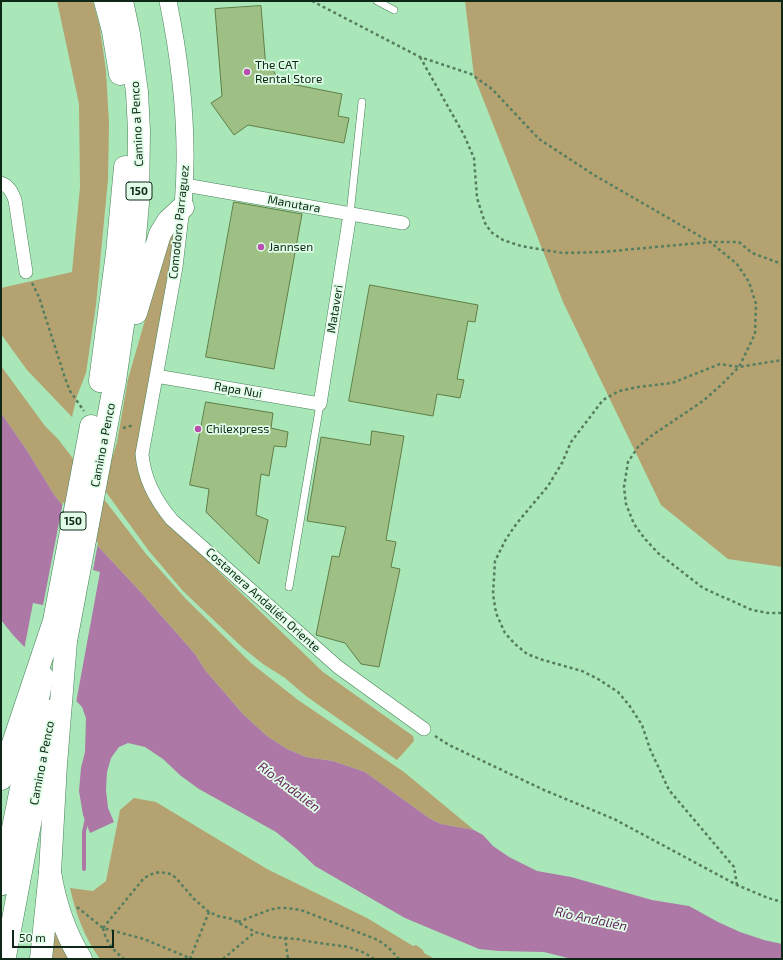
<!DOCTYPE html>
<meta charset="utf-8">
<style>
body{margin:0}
#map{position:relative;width:783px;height:960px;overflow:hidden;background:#a9e6b8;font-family:"Exo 2",sans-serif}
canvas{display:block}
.frame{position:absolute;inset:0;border:2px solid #0f2716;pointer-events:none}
.scale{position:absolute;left:12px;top:930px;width:102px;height:18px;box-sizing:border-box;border:2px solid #0f2716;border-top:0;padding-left:5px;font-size:12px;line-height:14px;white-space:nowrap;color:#0f2716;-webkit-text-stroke:3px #e0fee7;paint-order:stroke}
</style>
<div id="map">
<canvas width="783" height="960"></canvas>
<div class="frame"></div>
<div class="scale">50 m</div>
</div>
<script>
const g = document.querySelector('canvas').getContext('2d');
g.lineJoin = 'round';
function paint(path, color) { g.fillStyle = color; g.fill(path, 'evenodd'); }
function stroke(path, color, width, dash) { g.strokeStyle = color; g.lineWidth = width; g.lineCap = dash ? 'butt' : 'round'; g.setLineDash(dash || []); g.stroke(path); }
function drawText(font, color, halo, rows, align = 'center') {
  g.font = font + ' "Exo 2",sans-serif'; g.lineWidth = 3.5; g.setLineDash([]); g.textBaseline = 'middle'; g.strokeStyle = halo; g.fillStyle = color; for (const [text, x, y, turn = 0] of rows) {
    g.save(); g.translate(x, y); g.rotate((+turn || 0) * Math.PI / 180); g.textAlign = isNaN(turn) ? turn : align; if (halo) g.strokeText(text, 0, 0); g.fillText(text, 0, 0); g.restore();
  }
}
const green = new Path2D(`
 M57 1H93L100 28 106 71 109 124 108 179 96 305 86 373 77 396 72 417 27 370 1 334V288L72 272 80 187 79 104Z
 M465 1H782V567L728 559 661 505 563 302 474 76Z
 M173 231V246L136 454C137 476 147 498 160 515L323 672 413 736 414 741 397 760 306 696 285 678 263 664 243 648 183 591 149 551 103 488 117 442 128 379 169 237Z
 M1 366 45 426 58 439 146 554 186 599 251 663 298 700 404 772 474 830 441 824 429 818 365 772 333 761 306 757 287 749 267 736 243 714 205 670 195 654 137 588 79 526 55 496 26 449 1 413Z
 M134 798 156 802 267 869 367 918 413 946 416 945 423 950 424 953 435 959H100C84 937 76 914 70 888L93 891 106 881 120 810Z
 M55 930 70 959H51Z`);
const water = new Path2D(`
 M1 413 26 449 55 496 79 526 137 588 195 654 205 670 243 714 267 736 287 749 306 757 333 761 365 772 429 818 441 824 474 830 483 835 493 846 509 857 537 871 571 877 652 900 689 906 718 922 740 932 764 940 782 944V959H572L544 952 499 951 479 949 405 918 315 866 297 849 276 832 199 789 181 776 163 759 145 747 128 743 119 747 111 758 107 772 106 790 108 808 114 822 90 833 83 815 79 791 81 768 85 752 86 718 82 707 13 635 1 620Z`);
const pier = new Path2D(`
 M63 502 80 525 98 543 93 570 100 572 76 703 24 650 33 603 43 605Z`);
const stream = new Path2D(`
 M84 869V832L87 818`);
const building = new Path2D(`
 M261 6 266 69H272L281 82 342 94 338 116 349 118 344 143 248 125 234 135 211 103 222 96 215 9Z
 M234 202 302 214 274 369 206 357Z
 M370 285 478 305 475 322 468 321 457 379 464 380 460 398 437 394 433 416 349 401Z
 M206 402 273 413 271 428 288 432 286 447 274 446 269 476 261 474 256 515 268 520 259 564 206 512 209 489 190 485Z
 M372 431 404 436 386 540 396 542 391 567 400 569 379 667 361 664 345 643 316 635 332 556 339 557 346 527 307 521 321 437 370 445Z`);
const path = new Path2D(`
 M312 1 420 57 471 74 492 89 539 139 594 175 710 242 737 264 749 282 756 304 755 334 739 367 720 386 703 401 651 436 638 447 628 462 624 487 626 504 634 524 645 539 658 553 703 588 752 610 768 613H782
 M420 57 464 135 474 158 477 198 485 223 491 232 503 240 521 246 563 253 602 252 710 242H739L752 253 782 264
 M32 283 39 297 65 378 70 391 84 411
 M123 428 134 425
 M435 736 449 745 544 790 614 819 737 885 768 898 782 902
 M737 885 734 867 669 790 650 749 642 725 629 705 618 692 598 679 582 671 543 660 527 654 515 644 505 633 496 613 493 594 495 561 506 539 517 523 548 486 562 463 571 442 603 400 619 391 638 387 672 383 720 364 739 367 782 360
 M77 907 103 928 144 939 192 959
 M238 922 269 910 277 908H286L301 910 378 940 389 948 399 959
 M103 928 144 878 154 873 160 872 171 874 176 878 194 899 209 912 218 916 232 919 255 932 273 937 297 939 312 942 349 947 365 953 374 959
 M103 928C106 942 113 950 124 959
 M285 937 288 959
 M190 959 209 912
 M223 959 255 932`);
const service = new Path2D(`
 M377 1 394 10
 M350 214 362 102
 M289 587 320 404`);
const minor = new Path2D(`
 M1 183C9 186 12 192 15 200L26 272
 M185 185 403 223
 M183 207 176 267 142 454C144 479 156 501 172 520L338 667 424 729
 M156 376 320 404 350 214`);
const tertiary = new Path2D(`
 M168 1C182 69 189 138 183 207`);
const primary = new Path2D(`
 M1 885 43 676
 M5 959 52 710`);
const trunk = new Path2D(`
 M105 1 113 31 120 74
 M136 313 160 234 168 221 183 207
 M100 381 117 253 125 167
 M1 779 54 621 91 426
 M41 959 50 872 56 764 66 641 115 381 134 248 138 203 139 131 137 92 129 34 122 1`);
const motorway = new Path2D(`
 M50 872C55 903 65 933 81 959`);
const markers = [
 [247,72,4,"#b94eae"],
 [261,247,4,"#b94eae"],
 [198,429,4,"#b94eae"]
];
const shields = [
 [139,191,26],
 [73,521,26]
];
const shieldNames = [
 ["150",139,191],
 ["150",73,521]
];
const poiNames = [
 ["The CAT",255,65],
 ["Rental Store",255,79],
 ["Jannsen",269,247],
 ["Chilexpress",206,429]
];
const streetNames = [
 ["Camino a Penco",137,124,-93],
 ["Manutara",294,204,10],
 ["Comodoro Parraguez",179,222,-84],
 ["Mataveri",335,309,-81],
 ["Rapa Nui",238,390,10],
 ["Camino a Penco",103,445,-79],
 ["Costanera Andalién Oriente",263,600,42],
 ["Camino a Penco",42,763,-79]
];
const waterNames = [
 ["Río Andalién",289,787,37],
 ["Río Andalién",591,919,12]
];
paint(green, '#b4a370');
paint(water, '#ad78a5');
paint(pier, '#a9e6b8');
stroke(stream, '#ad78a5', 4);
paint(building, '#9fc085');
stroke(building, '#607e46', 1);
stroke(service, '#478158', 8);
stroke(minor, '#478158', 14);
stroke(tertiary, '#478158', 18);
stroke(primary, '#478158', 22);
stroke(trunk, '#478158', 23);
stroke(motorway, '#478158', 23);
stroke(path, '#557d5f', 2.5, [3, 3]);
stroke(service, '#fff', 7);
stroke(minor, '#fff', 13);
stroke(tertiary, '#fff', 17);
stroke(primary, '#fff', 21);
stroke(trunk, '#fff', 22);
stroke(motorway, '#fff', 22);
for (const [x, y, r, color] of markers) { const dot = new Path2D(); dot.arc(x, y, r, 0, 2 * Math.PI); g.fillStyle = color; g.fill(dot); stroke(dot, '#e0fee7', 1.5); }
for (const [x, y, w] of shields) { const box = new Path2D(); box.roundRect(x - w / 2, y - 9, w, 18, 3); g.fillStyle = '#e0fee7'; g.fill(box); stroke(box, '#0f2716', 1); }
drawText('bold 11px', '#0f2716', null, shieldNames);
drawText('12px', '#0f2716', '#e0fee7', poiNames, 'left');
drawText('12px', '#0f2716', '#e0fee7', streetNames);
drawText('italic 13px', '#66245f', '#e0fee7', waterNames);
</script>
